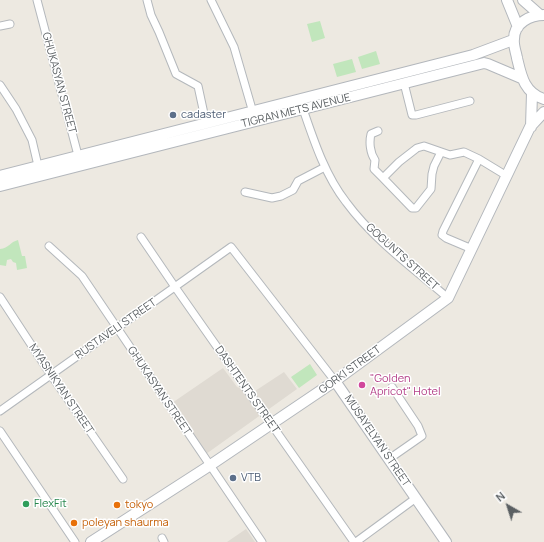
<!DOCTYPE html>
<style>
body{margin:0}
#map{position:relative;width:544px;height:542px;overflow:hidden;background:#ede9e1;font-family:Manrope,sans-serif}
canvas{display:block}
.north{position:absolute;left:488px;top:486px;width:40px;height:40px;-webkit-text-stroke:3px #fff;paint-order:stroke;rotate:321deg;font-size:11px;font-weight:700;line-height:16px;text-align:center;color:#5a5f62}
.north::after{content:'';display:block;margin:auto;width:14px;height:18px;background:#5a5f62;clip-path:polygon(50% 0,100% 100%,50% 72%,0 100%)}
</style>
<div id="map">
<canvas width="544" height="542"></canvas>
<div class="north">N</div>
</div>
<script>
const g = document.querySelector('canvas').getContext('2d');
g.lineJoin = 'round';
function paint(path, color) { g.fillStyle = color; g.fill(path, 'evenodd'); }
function stroke(path, color, width, dash) { g.strokeStyle = color; g.lineWidth = width; g.lineCap = dash ? 'butt' : 'round'; g.setLineDash(dash || []); g.stroke(path); }
function drawText(font, color, halo, rows, align = 'center') {
  g.font = font + ' Manrope,sans-serif'; g.lineWidth = 3; g.setLineDash([]); g.textBaseline = 'middle'; g.strokeStyle = halo; g.fillStyle = color; for (const [text, x, y, turn = 0] of rows) {
    g.save(); g.translate(x, y); g.rotate((+turn || 0) * Math.PI / 180); g.textAlign = isNaN(turn) ? turn : align; if (halo) g.strokeText(text, 0, 0); g.fillText(text, 0, 0); g.restore();
  }
}
const education = new Path2D(`
 M223 368 237 387 252 393 284 372 297 389 206 454 172 403Z
 M246 529 255 542H227Z`);
const green = new Path2D(`
 M320 21 325 38 312 42 307 24Z
 M376 51 380 64 362 69 358 57Z
 M352 59 356 72 337 77 333 64Z
 M18 240 22 256H25L27 268 17 270 16 263 13 262 11 259 7 260 6 266 0 265V249C9 248 10 242 18 240Z
 M310 364 317 375 299 388 291 377Z`);
const street = new Path2D(`
 M37 0 79 159
 M147 0 151 15 159 32 176 74 198 86 206 123
 M211 0 234 47 254 116
 M0 26 10 24
 M404 83 412 115H416L470 101
 M0 85 16 109 32 140 39 170
 M303 109C314 141 325 175 346 202 374 240 413 268 448 298
 M378 131 371 134C369 142 370 153 375 160L374 169 383 178 399 162 417 148 424 146 450 155 464 152 479 159
 M383 178 412 208H416L431 189 432 174 434 166 441 152
 M245 192 272 198 281 196 293 190 298 181 325 167
 M141 237 175 287 354 542
 M49 246 82 276 262 542
 M472 249 446 238 442 235 443 231 479 159 507 176
 M0 297 51 375 123 479
 M0 411 231 247 335 381
 M0 431 75 542
 M389 459 422 436 418 426 392 387
 M162 538 164 542
 M356 542 416 498`);
const secondary = new Path2D(`
 M507 0 518 27
 M523 0 540 15
 M544 15C530 15 514 23 514 39 513 45 516 52 517 58 521 75 524 93 544 99
 M531 127 532 93
 M0 176 473 55 513 40
 M0 186 484 63 488 64 521 78
 M335 381 446 542
 M91 542 209 466 335 381 448 298 530 127 544 112`);
const markers = [
 [173,115,4,"#5c6f8a"],
 [362,385,4,"#d1479c"],
 [233,478,4,"#5c6f8a"],
 [26,504,4,"#2e9e5b"],
 [117,505,4,"#e8710a"],
 [74,523,4,"#e8710a"]
];
const streetNames = [
 ["GHUKASYAN STREET",59,83,75],
 ["TIGRAN METS AVENUE",296,111,-14],
 ["GOGUNTS STREET",402,257,42],
 ["RUSTAVELI STREET",116,329,-35],
 ["GORKI STREET",350,370,-36],
 ["MYASNIKYAN STREET",61,389,56],
 ["DASHTENTS STREET",247,390,55],
 ["GHUKASYAN STREET",159,391,56],
 ["MUSAYELYAN STREET",377,441,56]
];
const serviceNames = [
 ["cadaster",181,115],
 ["VTB",241,478]
];
const hotelNames = [
 ["\"Golden",370,379],
 ["Apricot\" Hotel",370,392]
];
const leisureNames = [
 ["FlexFit",34,504]
];
const foodNames = [
 ["tokyo",125,505],
 ["poleyan shaurma",82,523]
];
paint(education, '#dfdad2');
paint(green, '#c1e6bc');
stroke(street, '#b4b8bc', 9);
stroke(secondary, '#b3b7bc', 12);
stroke(street, '#fff', 7);
stroke(secondary, '#fff', 10);
for (const [x, y, r, color] of markers) { const dot = new Path2D(); dot.arc(x, y, r, 0, 2 * Math.PI); g.fillStyle = color; g.fill(dot); stroke(dot, '#fff', 1.5); }
drawText('11px', '#5a5f62', '#fff', streetNames);
drawText('11px', '#4e5e75', '#fff', serviceNames, 'left');
drawText('11px', '#b23c85', '#fff', hotelNames, 'left');
drawText('11px', '#27864d', '#fff', leisureNames, 'left');
drawText('11px', '#c56008', '#fff', foodNames, 'left');
</script>
